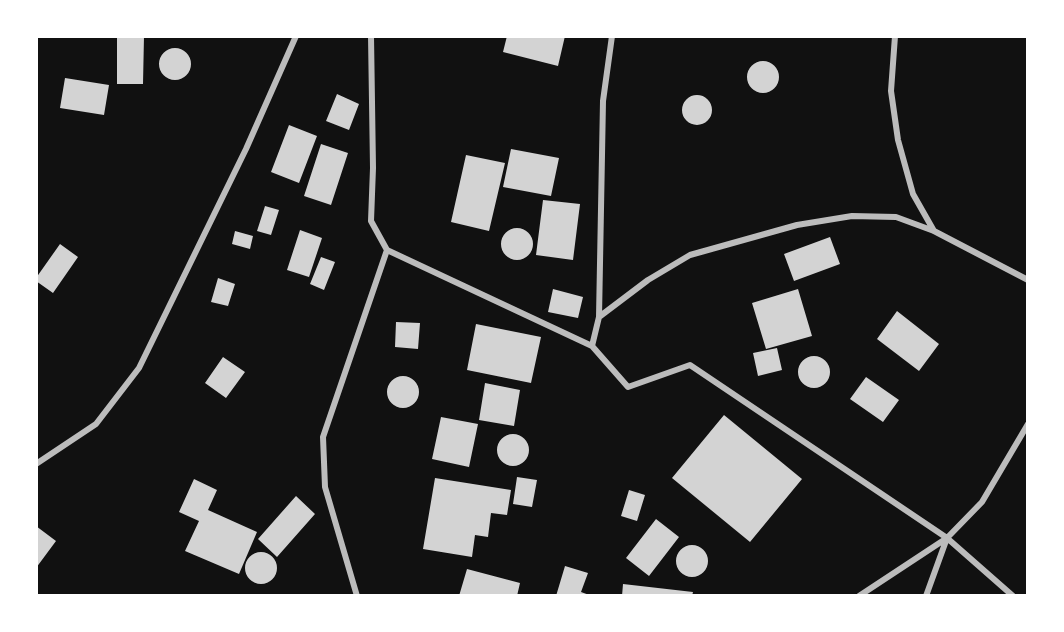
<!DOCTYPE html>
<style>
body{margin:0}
#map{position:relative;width:1064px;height:632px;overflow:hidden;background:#111;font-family:Lato,sans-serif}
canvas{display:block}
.frame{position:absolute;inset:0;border:38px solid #fff;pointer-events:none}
</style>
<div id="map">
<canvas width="1064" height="632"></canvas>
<div class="frame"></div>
</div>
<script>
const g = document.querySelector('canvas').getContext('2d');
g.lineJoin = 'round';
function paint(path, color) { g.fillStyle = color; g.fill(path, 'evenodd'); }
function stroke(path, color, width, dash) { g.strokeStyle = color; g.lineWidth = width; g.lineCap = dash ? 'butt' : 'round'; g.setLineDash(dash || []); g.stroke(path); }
const building = new Path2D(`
 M117 36H144L143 84H117Z
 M507 36H565L558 66 503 52Z
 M159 64a16 16 0 1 1 32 0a16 16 0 1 1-32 0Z
 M747 77a16 16 0 1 1 32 0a16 16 0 1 1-32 0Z
 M65 78 109 85 104 115 60 108Z
 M337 94 359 104 349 130 326 121Z
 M682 110a15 15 0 1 1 30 0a15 15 0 1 1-30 0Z
 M289 125 317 136 299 183 271 172Z
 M321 144 348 153 331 205 304 196Z
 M511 149 559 158 551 196 503 187Z
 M466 155 505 163 489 231 451 222Z
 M543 200 580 204 573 260 536 255Z
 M265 206 279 210 271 235 257 231Z
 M501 244a16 16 0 1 1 32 0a16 16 0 1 1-32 0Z
 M300 230 322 238 309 277 287 270Z
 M235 231 253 236 250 249 232 244Z
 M830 237 840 264 794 281 784 254Z
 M60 244 78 257 53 293 36 281V278Z
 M321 257 335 262 324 290 310 284Z
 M218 278 235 284 228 306 211 302Z
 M553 289 583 297 578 318 548 312Z
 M798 289 812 336 766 349 752 303Z
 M897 311 939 344 919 371 877 339Z
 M396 322 420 323 418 349 395 347Z
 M476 324 541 337 531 383 467 370Z
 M777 348 782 370 758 376 753 353Z
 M798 372a16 16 0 1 1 32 0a16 16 0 1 1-32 0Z
 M223 357 245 372 226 398 205 383Z
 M387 392a16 16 0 1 1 32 0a16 16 0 1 1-32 0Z
 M866 377 899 400 883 422 850 399Z
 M485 383 520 390 514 426 479 420Z
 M724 415 802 479 750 542 672 478Z
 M441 417 478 424 469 467 432 459Z
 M497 450a16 16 0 1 1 32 0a16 16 0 1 1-32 0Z
 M517 477 537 480 532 507 513 504Z
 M435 478 511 490 507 515 491 513 488 537 475 535 472 557 423 549Z
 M194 479 217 490 208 510 257 532 239 574 185 551 199 521 179 512Z
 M629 490 645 495 637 521 621 516Z
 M296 496 315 514 277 557 258 539Z
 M656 519 679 537 649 576 626 558Z
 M36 526 56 541 36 568Z
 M676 561a16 16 0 1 1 32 0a16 16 0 1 1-32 0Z
 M245 568a16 16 0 1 1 32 0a16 16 0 1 1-32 0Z
 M565 566 588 573 581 592 592 596H556Z
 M467 569 520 583 517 596H459Z
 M623 584 693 592 692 596H622Z`);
const minor = new Path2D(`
 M895 36 891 91 898 140 913 194 934 231
 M387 250 592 346 628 387 690 365 947 538 1013 596
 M599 317 603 101 612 36
 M592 346 599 317 648 280 690 255 797 225 852 216 896 217 934 231 1028 280
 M36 464 96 424 139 368 246 149 296 36
 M357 596 325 487 323 437 387 250 371 221 373 168 371 36
 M859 596 947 538 982 502 1028 424
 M926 596 947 538`);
paint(building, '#d3d3d3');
stroke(minor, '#bcbcbc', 6);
</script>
